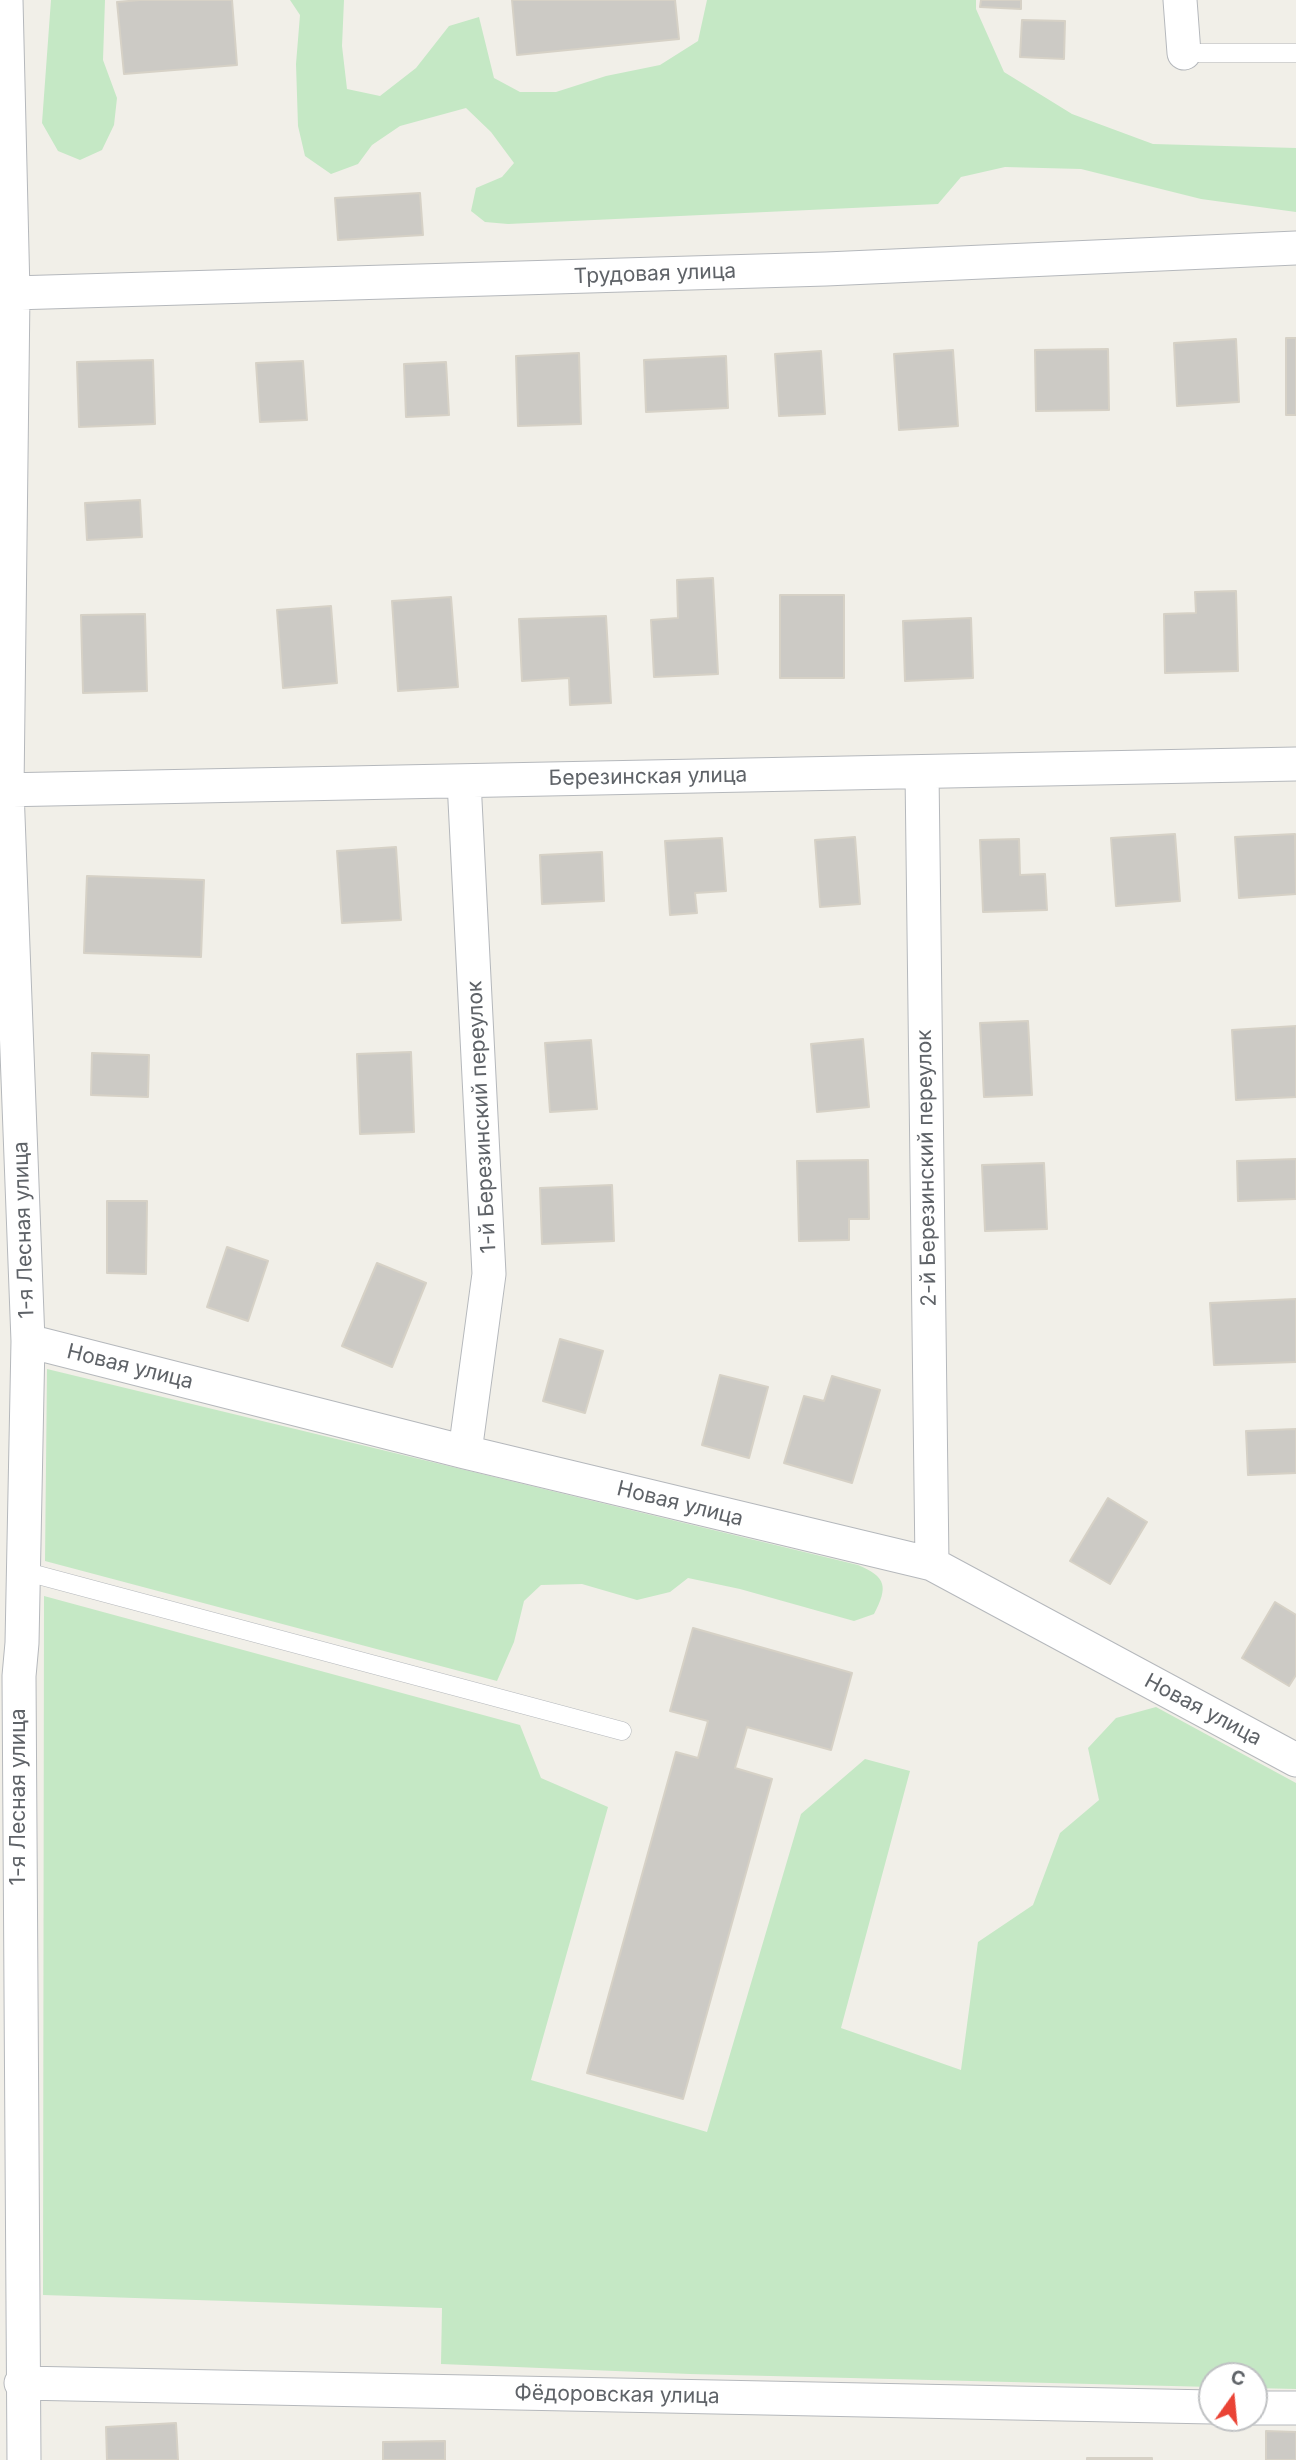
<!DOCTYPE html>
<meta charset="utf-8">
<style>
body{margin:0}
#map{position:relative;width:1296px;height:2460px;overflow:hidden;background:#f1efe8;font-family:Inter,sans-serif}
canvas{display:block}
.north{position:absolute;left:1198px;top:2362px;width:70px;height:70px;box-sizing:border-box;background:#fff;border:2px solid #bfc1c3;border-radius:50%;rotate:15deg;font-size:19px;font-weight:700;line-height:28px;text-align:center;color:#5f6368}
.north::after{content:'';display:block;margin:auto;width:24px;height:32px;background:#ea4335;clip-path:polygon(50% 0,100% 100%,50% 72%,0 100%)}
</style>
<div id="map">
<canvas width="1296" height="2460"></canvas>
<div class="north">С</div>
</div>
<script>
const g = document.querySelector('canvas').getContext('2d');
g.lineJoin = 'round';
function paint(path, color) { g.fillStyle = color; g.fill(path, 'evenodd'); }
function stroke(path, color, width, dash) { g.strokeStyle = color; g.lineWidth = width; g.lineCap = dash ? 'butt' : 'round'; g.setLineDash(dash || []); g.stroke(path); }
function drawText(font, color, halo, rows, align = 'center') {
  g.font = font + ' Inter,sans-serif'; g.lineWidth = 7; g.setLineDash([]); g.textBaseline = 'middle'; g.strokeStyle = halo; g.fillStyle = color; for (const [text, x, y, turn = 0] of rows) {
    g.save(); g.translate(x, y); g.rotate((+turn || 0) * Math.PI / 180); g.textAlign = isNaN(turn) ? turn : align; if (halo) g.strokeText(text, 0, 0); g.fillText(text, 0, 0); g.restore();
  }
}
const green = new Path2D(`
 M51 0H105L103 60 117 98 114 125 102 150 80 160 58 151 42 123Z
 M290 0H344L342 46 347 89 380 96 416 68 449 26 479 17 494 78 520 92H556L606 76 660 65 698 41 707 0H976V9L1004 72 1072 114 1153 144 1296 148V212L1201 199 1081 169 1005 167 961 177 938 204 508 224 485 222 471 211 476 188 502 177 514 163 491 132 466 108 400 126 372 145 358 164 331 174 305 156 298 126 296 64 300 15Z
 M47 1369 858 1565C887 1577 888 1587 874 1614L854 1621 740 1589 688 1578 670 1592 637 1600 582 1584 541 1585 524 1601 514 1642 497 1681 45 1561Z
 M44 1596 520 1725 541 1778 608 1807 531 2080 707 2132 801 1814 865 1759 910 1771 841 2028 961 2070 978 1942 1033 1905 1060 1833 1099 1800 1088 1748 1116 1718 1156 1707 1296 1783V2389L1254 2388V2376H1212V2387L690 2374 441 2364 442 2308 43 2295Z`);
const building = new Path2D(`
 M140 0H232L237 65 124 74 117 2Z
 M512 0H675L679 39 517 55Z
 M981 0H1021V9L980 7Z
 M1022 20 1065 21 1064 59 1020 57Z
 M420 193 423 235 338 240 335 198Z
 M1286 338H1296V415H1286Z
 M1236 339 1239 402 1177 406 1174 343Z
 M1108 349 1109 410 1036 411 1035 350Z
 M953 350 958 426 899 430 894 354Z
 M821 351 825 414 779 416 775 354Z
 M579 353 581 424 518 426 516 356Z
 M726 356 728 408 646 412 644 360Z
 M153 360 155 424 79 427 77 362Z
 M303 361 307 420 260 422 256 363Z
 M446 362 449 415 406 417 404 364Z
 M140 500 142 537 87 540 85 503Z
 M713 578 718 674 654 677 651 620 678 618 677 580Z
 M1236 591 1238 671 1165 673 1164 614 1196 613 1195 592Z
 M780 595H844V678H780Z
 M451 597 458 687 398 691 392 601Z
 M331 606 337 683 283 688 277 610Z
 M145 614 147 691 83 693 81 615Z
 M606 616 611 703 570 705 569 678 522 681 519 619Z
 M971 618 973 678 905 681 903 621Z
 M1175 834 1180 901 1116 906 1111 838Z
 M1295 834 1296 894 1239 898 1235 837Z
 M855 837 860 904 820 907 815 840Z
 M722 838 726 891 695 893 697 913 670 915 665 841Z
 M1019 839 1020 875 1045 874 1047 910 983 912 980 840Z
 M396 847 401 920 342 923 337 851Z
 M602 852 604 901 542 904 540 855Z
 M87 876 204 880 201 957 84 953Z
 M1028 1021 1032 1095 984 1097 980 1023Z
 M1296 1026V1097L1236 1100 1232 1030Z
 M863 1039 869 1107 817 1112 811 1044Z
 M591 1040 597 1109 550 1112 545 1043Z
 M411 1052 414 1132 360 1134 357 1054Z
 M92 1053 149 1055 148 1097 91 1095Z
 M1296 1159V1199L1238 1201 1237 1161Z
 M868 1160 869 1219H849V1240L799 1241 797 1161Z
 M1044 1163 1047 1229 985 1231 982 1165Z
 M612 1185 614 1241 542 1244 540 1188Z
 M107 1201H147L146 1274 107 1273Z
 M227 1247 268 1261 248 1321 207 1307Z
 M377 1263 426 1283 392 1367 342 1346Z
 M1296 1299V1362L1214 1365 1210 1303Z
 M560 1339 603 1351 585 1413 543 1401Z
 M720 1375 768 1387 749 1458 702 1445Z
 M832 1376 880 1390 852 1483 784 1463 804 1396 824 1401Z
 M1296 1429V1473L1248 1475 1246 1431Z
 M1108 1498 1147 1522 1110 1584 1070 1561Z
 M1275 1602 1296 1615V1675L1289 1686 1242 1658Z
 M693 1628 852 1673 831 1750 747 1727 735 1768 772 1779 683 2099 587 2073 676 1752 698 1758 708 1721 670 1711Z
 M176 2423 178 2460H107L106 2427Z
 M1266 2431 1296 2432V2460H1266Z
 M445 2441V2460H383V2442Z
 M1087 2458H1152V2460H1087Z`);
const service = new Path2D(`
 M1184 53H1296
 M23 1571 622 1731`);
const minor = new Path2D(`
 M6 0 13 293 7 790 28 1341 22 1643 19 1676 24 2460
 M1180 0 1184 53
 M13 293 826 269 1296 248
 M922 772 932 1564
 M464 781 489 1274 465 1452
 M0 790 1296 764
 M28 1341 465 1452 932 1564 1296 1760
 M21 2383 1212 2407
 M1254 2408H1296`);
const streetNames = [
 ["Трудовая улица",655,274,-2],
 ["Березинская улица",648,777,-1],
 ["1-й Березинский переулок",482,1117,-93],
 ["2-й Березинский переулок",927,1168,-91],
 ["1-я Лесная улица",24,1230,-92],
 ["Новая улица",130,1367,14],
 ["Новая улица",680,1504,14],
 ["Новая улица",1203,1710,28],
 ["1-я Лесная улица",19,1797,-90],
 ["Фёдоровская улица",617,2395,1]
];
paint(green, '#c5e8c5');
paint(building, '#cccac5');
stroke(building, '#d6d1c6', 2);
stroke(service, '#b5b8bc', 19);
stroke(minor, '#b5b8bc', 35);
stroke(service, '#fff', 18);
stroke(minor, '#fff', 33);
drawText('21px', '#5f6368', '#fff', streetNames);
</script>
